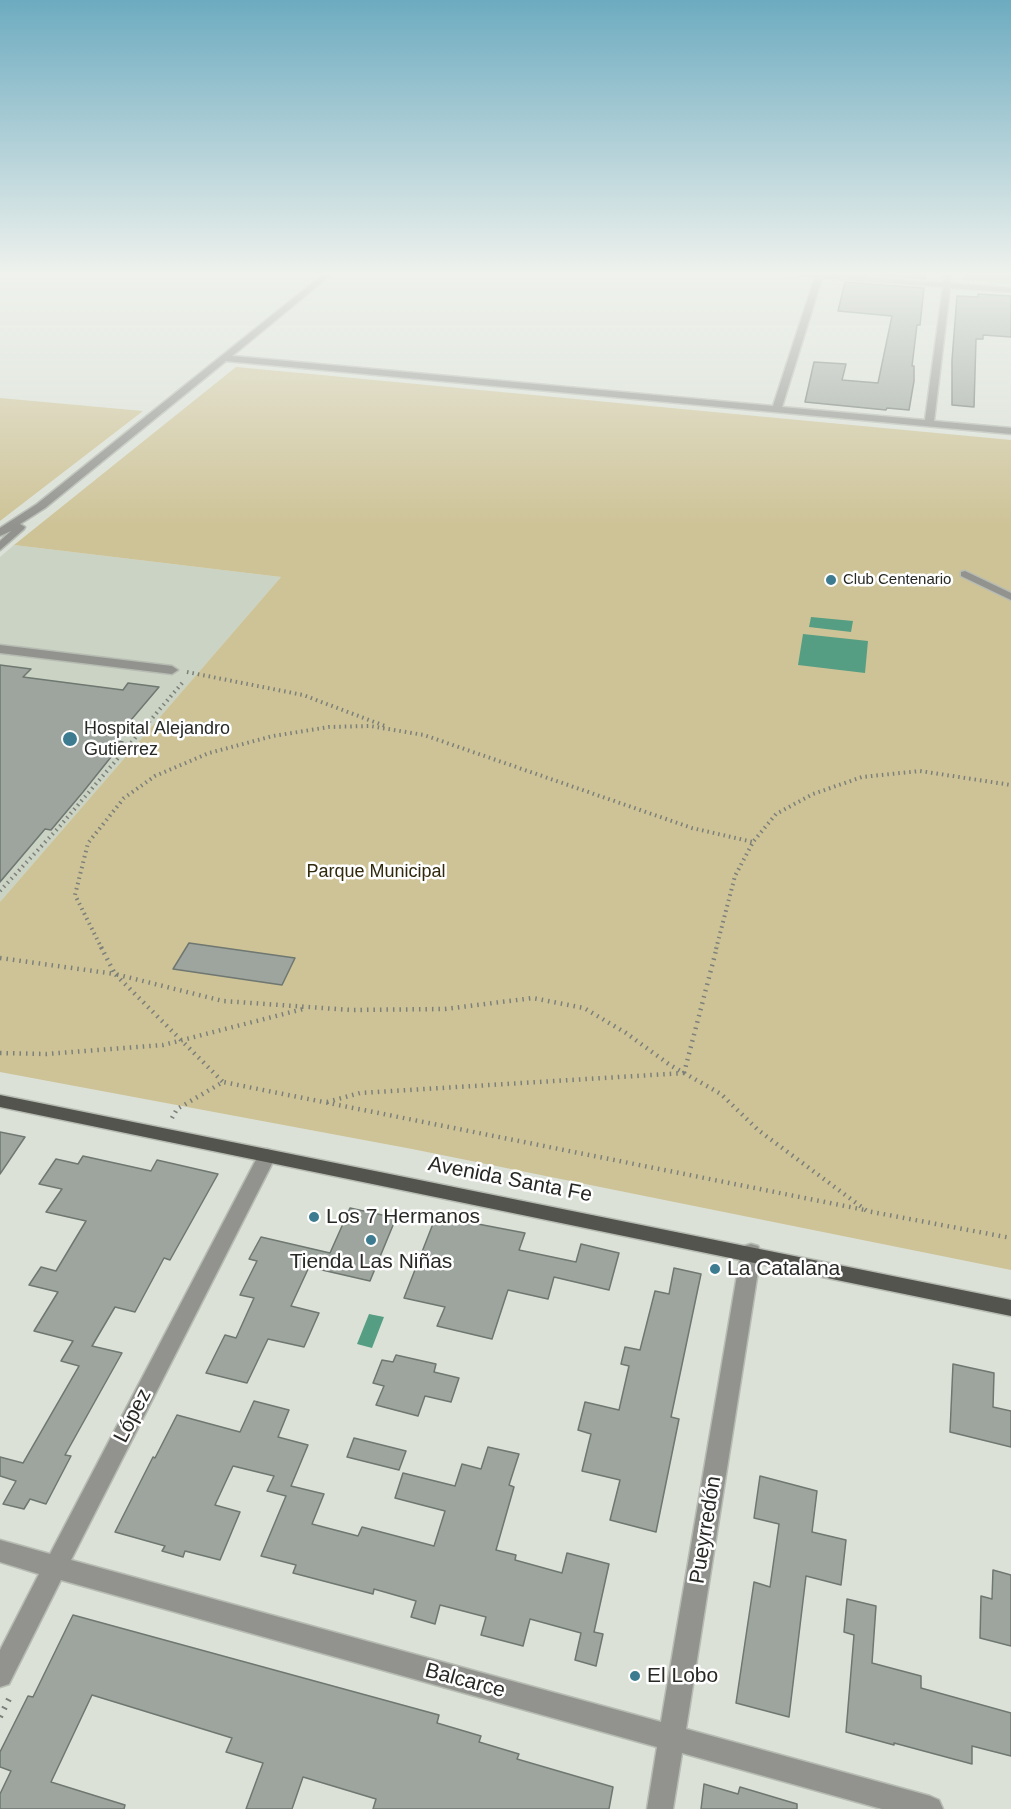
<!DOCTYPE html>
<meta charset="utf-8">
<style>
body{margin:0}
canvas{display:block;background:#dbe1d7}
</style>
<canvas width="1011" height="1809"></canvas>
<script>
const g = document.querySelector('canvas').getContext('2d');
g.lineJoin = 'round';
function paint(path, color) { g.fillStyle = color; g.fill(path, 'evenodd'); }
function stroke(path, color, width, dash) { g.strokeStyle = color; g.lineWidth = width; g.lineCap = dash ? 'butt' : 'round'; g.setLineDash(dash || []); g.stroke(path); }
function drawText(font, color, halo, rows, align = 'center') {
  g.font = font + ' Helvetica,sans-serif'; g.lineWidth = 5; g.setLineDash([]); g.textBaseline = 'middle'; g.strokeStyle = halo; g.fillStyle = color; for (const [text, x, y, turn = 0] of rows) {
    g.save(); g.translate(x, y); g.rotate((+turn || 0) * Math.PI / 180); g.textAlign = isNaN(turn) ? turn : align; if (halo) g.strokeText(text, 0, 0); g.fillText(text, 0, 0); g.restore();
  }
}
const built = new Path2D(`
 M14 545 281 577 0 902V557Z`);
const green = new Path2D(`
 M964 273H1011V284L963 280Z
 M236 367 1011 440V1270L412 1149 0 1072V902L281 577 14 545Z
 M0 398 143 411 0 521Z`);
const water = new Path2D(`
 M811 617 853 621 851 632 809 627Z
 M803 634 868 641 865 673 798 665Z
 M369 1314 384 1317 372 1348 357 1344Z`);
const building = new Path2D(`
 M852 273H926L925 279Z
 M845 282 924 288 920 325H917L912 366H914V381L909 410 887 408 886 410 805 402 814 362 846 364 842 380 878 383 892 316 838 311Z
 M978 294 1011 296V337L983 335V339H976L974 407 952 405V360L957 296 978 297Z
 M0 665 31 669 23 677 123 690 128 683 159 687 114 740 123 742 83 792 51 830 45 829 0 882Z
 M189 943 295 958 282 985 173 969Z
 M0 1132 25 1137 0 1174Z
 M83 1156 151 1171 157 1160 218 1174 170 1260 164 1258 135 1312 115 1307 92 1346 122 1353 65 1455 71 1456 46 1504 30 1499 24 1509 3 1504 16 1481 0 1476V1457L23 1463 79 1366 61 1361 73 1341 34 1331 58 1292 29 1285 41 1267 56 1271 86 1221 46 1212 62 1189 39 1184 56 1159 78 1164Z
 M350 1208 396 1218 370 1281 309 1267 291 1306 319 1313 304 1347 268 1339 247 1383 206 1373 225 1335 236 1338 254 1298 240 1295 257 1261 249 1259 261 1237 330 1253Z
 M436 1216 525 1233 519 1250 576 1262 581 1244 619 1253 609 1290 554 1277 548 1299 508 1290 492 1339 437 1326 445 1307 404 1298Z
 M674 1268 701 1274 671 1417 679 1419 656 1532 610 1520 620 1480 582 1471 591 1434 578 1430 585 1402 619 1410 629 1366 621 1364 625 1347 640 1350 655 1291 669 1294Z
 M396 1355 436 1364 434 1372 459 1378 451 1402 425 1396 418 1416 376 1405 384 1386 373 1383 382 1360 393 1362Z
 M953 1364 994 1373 993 1407 1011 1411V1447L950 1432Z
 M254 1401 289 1410 278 1437 308 1445 291 1486 324 1494 312 1524 358 1536 362 1527 434 1546 445 1511 395 1498 403 1473 455 1486 462 1464 481 1469 488 1447 519 1454 509 1485 514 1487 496 1550 516 1555 515 1560 562 1573 567 1553 609 1564 594 1632 603 1634 596 1666 575 1660 581 1633 530 1619 523 1646 481 1635 486 1617 440 1605 435 1624 411 1617 416 1601 374 1589 373 1594 293 1573 296 1565 261 1556 286 1496 267 1491 274 1476 233 1466 215 1505 240 1512 220 1560 185 1551 183 1557 162 1551 165 1546 115 1532 153 1457 155 1458 177 1415 240 1432Z
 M354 1438 406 1451 399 1470 347 1457Z
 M760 1476 817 1491 812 1532 846 1540 841 1585 806 1576 789 1717 736 1703 754 1582 770 1587 779 1524 754 1518Z
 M993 1570 1011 1575V1646L980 1638 981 1596 992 1599Z
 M847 1599 876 1606 872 1663 921 1676V1688L1011 1713V1756L972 1746V1764L894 1743V1745L846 1732 854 1635 844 1632Z
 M73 1615 439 1715 437 1723 481 1736 479 1742 519 1754 517 1759 613 1787 609 1809H373L376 1799 303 1777 292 1809H246L263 1763 226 1752 232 1738 92 1695 51 1782 125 1805 124 1809H0V1794L11 1771 0 1767V1752L28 1696 33 1697Z
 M704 1784 738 1794 740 1787 797 1804V1809H701Z`);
const pathFar2 = new Path2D(`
 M187 672 303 695 385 726
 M0 891 60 826 183 682
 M102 949 75 895 88 843 124 798 155 776 209 753 273 736 329 727 370 726 424 735 692 828 753 842
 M716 949 735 876 753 842 776 814 813 794 862 777 920 771 1011 785`);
const pathFar1 = new Path2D(`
 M101 947 115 974 223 1001 351 1010 445 1009 533 998 584 1008 626 1033 670 1065 721 1094 758 1130 867 1211 1011 1238
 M0 958 115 974 223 1082
 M0 1053 46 1054 163 1045 307 1008
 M684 1073 717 947
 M327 1102 360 1093 684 1073
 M172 1118 177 1109 223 1082 865 1210`);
const path = new Path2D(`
 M0 1717 11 1695`);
const minor = new Path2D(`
 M325 273H333L232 356 773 406 815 277 781 273H823L943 283 944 273H951L950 283 1011 288V292L950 288 934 421 1011 428V434L226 361 45 508 20 524 25 527 24 529 0 550V541L11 531 0 536V528L37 504ZM822 278 943 287 925 420 782 407Z
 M965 571 1011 593V600L961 576V572Z
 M0 645 172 666 178 670 172 674 0 653Z
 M267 1149 273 1151 276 1156 71 1560 661 1722 741 1252 744 1246 751 1244 758 1246 761 1252 686 1729 930 1796 939 1800 943 1809H882L682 1753 673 1809H647L657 1747 61 1580 9 1684 0 1687V1650L39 1574 0 1562V1540L50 1554 258 1156 261 1151Z`);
const major = new Path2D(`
 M0 1095 1011 1300V1316L0 1107Z`);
const markers = [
 [831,580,6,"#3c7b90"],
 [70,739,8,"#3c7b90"],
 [314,1217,6,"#3c7b90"],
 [371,1240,6,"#3c7b90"],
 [715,1269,6,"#3c7b90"],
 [635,1676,6,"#3c7b90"]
];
const farPoinames = [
 ["Club Centenario",843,580]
];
const poiNames = [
 ["Hospital Alejandro",84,729],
 ["Gutierrez",84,750]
];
const parkNames = [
 ["Parque Municipal",376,872]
];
const nearStreetnames = [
 ["Avenida Santa Fe",510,1180,11],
 ["López",133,1416,-63],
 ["Pueyrredón",706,1530,-81],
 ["Balcarce",465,1681,15]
];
const nearPoinames = [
 ["Los 7 Hermanos",326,1217],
 ["Tienda Las Niñas",371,1262,"center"],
 ["La Catalana",727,1269],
 ["El Lobo",647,1676]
];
paint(built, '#cbd4c4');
paint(green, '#cec397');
paint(water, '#559e83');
paint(building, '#9da59e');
stroke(building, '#6f7771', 1.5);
stroke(minor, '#b7bcb3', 3);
stroke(major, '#b7bcb3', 3);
stroke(pathFar2, '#7d807a', 4, [1.5, 4]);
stroke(pathFar1, '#7d807a', 4.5, [1.5, 5]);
stroke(path, '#7d807a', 6, [2, 7]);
paint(minor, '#92938e');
paint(major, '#53544d');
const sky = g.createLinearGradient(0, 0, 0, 526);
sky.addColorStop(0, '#6dabc0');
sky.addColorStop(0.52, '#eff2ed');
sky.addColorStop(1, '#eff2ed00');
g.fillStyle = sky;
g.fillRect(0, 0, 1011, 526);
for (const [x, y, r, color] of markers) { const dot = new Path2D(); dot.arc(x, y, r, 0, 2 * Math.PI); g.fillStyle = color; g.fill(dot); stroke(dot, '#fff', 2); }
drawText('15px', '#272925', '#fff', farPoinames, 'left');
drawText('18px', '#272925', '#fff', poiNames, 'left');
drawText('18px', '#30290c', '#fff', parkNames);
drawText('21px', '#272925', '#fff', nearStreetnames);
drawText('21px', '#272925', '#fff', nearPoinames, 'left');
</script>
